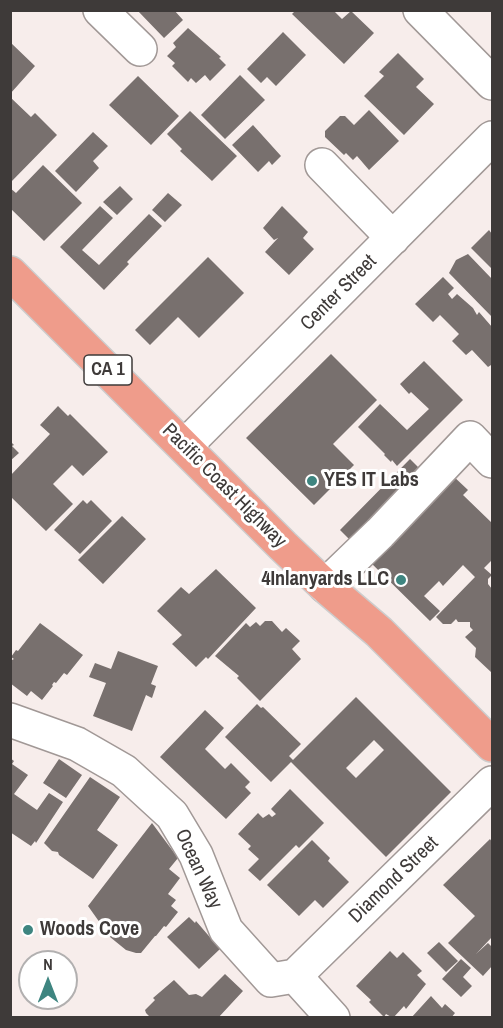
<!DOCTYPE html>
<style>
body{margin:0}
#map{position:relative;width:503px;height:1028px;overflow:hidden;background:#f7edeb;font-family:"Archivo Narrow",sans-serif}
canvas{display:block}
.frame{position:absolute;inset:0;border:12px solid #3e3a39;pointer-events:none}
.north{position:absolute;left:18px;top:950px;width:60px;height:60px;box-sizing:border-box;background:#fff;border:2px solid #b2b0b0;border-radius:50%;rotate:0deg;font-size:16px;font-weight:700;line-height:24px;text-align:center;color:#3e3a39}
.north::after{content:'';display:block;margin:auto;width:21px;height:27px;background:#3e8580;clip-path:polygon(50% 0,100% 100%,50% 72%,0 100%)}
</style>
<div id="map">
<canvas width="503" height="1028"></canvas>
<div class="frame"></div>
<div class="north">N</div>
</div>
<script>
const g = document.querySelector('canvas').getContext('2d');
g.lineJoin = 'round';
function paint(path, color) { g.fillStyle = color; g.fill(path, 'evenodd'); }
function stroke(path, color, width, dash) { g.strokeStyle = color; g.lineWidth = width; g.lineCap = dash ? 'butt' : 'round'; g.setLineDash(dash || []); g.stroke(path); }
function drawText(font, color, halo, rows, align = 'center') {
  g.font = font + ' "Archivo Narrow",sans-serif'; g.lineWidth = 6; g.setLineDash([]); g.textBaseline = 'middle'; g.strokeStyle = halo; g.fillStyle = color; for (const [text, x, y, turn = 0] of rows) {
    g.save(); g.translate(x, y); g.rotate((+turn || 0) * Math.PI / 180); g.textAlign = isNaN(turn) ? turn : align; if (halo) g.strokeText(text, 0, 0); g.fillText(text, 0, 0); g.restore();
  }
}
const building = new Path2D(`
 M137 10H174L183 20 164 38Z
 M296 10H333L342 19 351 11 374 33 344 64 292 14Z
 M188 28 221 57 219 58 226 65 210 81 205 75 196 83 191 78 188 82 172 66 175 63 167 56 176 47 173 43Z
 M283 32 306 55 276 86 267 77 261 83 247 69Z
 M10 42 35 66 10 94Z
 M398 53 424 79 416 87 434 104 404 135 364 96 384 76 379 72Z
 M240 75 265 100 225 139 201 115Z
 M138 76 179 116 151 145 109 105Z
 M10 97 31 117 35 113 57 135 10 183Z
 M369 110 399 141 369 170 357 156 353 160 346 153 344 155 325 137V131L340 116H345L354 125Z
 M190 111 237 156 212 181 180 151 182 149 167 134Z
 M253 125 281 156 272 165 269 161 258 172 232 145Z
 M93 132 108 146 93 161 99 168 76 192 55 171Z
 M43 165 82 203 44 241 10 208V188L16 193Z
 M120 186 133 199 117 215 103 202Z
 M168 193 182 205 165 222 152 210Z
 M100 206 113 218 82 250 99 265 149 214 162 226 127 262 129 264 104 290 60 247Z
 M282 206 308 232 303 238 314 249 289 275 265 252 278 238 274 240 263 228Z
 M489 230 492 234V269L471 248Z
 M468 254 492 279V317L449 273 456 260Z
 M208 257 244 293 199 338 178 317 150 345 135 330Z
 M443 277 454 288 448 294 452 299 457 294 473 308 477 315 479 312 492 327V367L491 365 488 367 472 350 466 355 452 341 459 334 440 315 433 322 415 304Z
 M331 354 377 400 333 444 354 465 314 505 246 438Z
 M424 361 463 400 397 466 392 460 391 462 384 455 385 454 358 427 380 404 407 430 429 409 411 392 409 394 400 384Z
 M58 406 68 416 70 414 108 452 83 476 72 465 53 484 73 504 46 531 10 496V476L50 434 40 425Z
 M10 441 14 445 12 446 19 453 10 461Z
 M410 459 428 477 358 548 340 530Z
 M451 474 468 490 463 495 492 523V560L484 568 492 575 488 579V584L492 589V673L475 657 476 648 465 637 473 630 470 627V622H458L456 619 451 624H443L436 617 475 577 463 565 443 586 439 581 424 596 440 611 430 621 368 560Z
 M83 500 87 504 91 500 112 521 80 554 54 530Z
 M122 516 146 539 103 584 78 560Z
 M216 569 256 608 208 659 206 657 196 667 172 644 182 635 157 611 181 587 189 594Z
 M265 621H272L282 632 286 628 300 641 292 649 301 659 260 701 237 678 239 676 215 656 246 623 250 627 256 622 260 626Z
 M40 623 83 655 67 675 64 673 56 683 54 682 52 685 53 686 42 700 31 691 27 696 10 683V661L14 659 11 657 16 650 18 651Z
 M118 651 158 666 151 684 156 686 152 698 146 695 132 731 93 716 106 683 89 677 95 663 111 669Z
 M356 697 451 792 386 857 291 762 271 782 225 737 257 704 261 708 263 707 301 744 289 756 293 760ZM374 740 384 750 356 778 346 768Z
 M205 710 224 728 205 749 225 769 231 763 250 782 245 787 251 793 226 819 160 757Z
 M10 758 14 761 12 764 28 775 14 794 37 810 49 793 63 802 36 843 35 841 31 846 10 832Z
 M59 759 82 775 66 798 43 783Z
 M90 777 120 797 97 830 118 845 93 879 59 855 58 852 52 851 44 843Z
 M290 789 324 823 299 848 296 845 260 881 248 870 259 859 248 849 251 846 238 834 258 813 263 818 269 814 272 817 276 814 271 809Z
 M152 823 178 858 169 869 180 878 168 894 176 900 171 906 178 912 166 927 164 926 156 936H155L141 953H136L126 950 110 937 88 906Z
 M490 839 492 842V937L476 954 488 943 492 947V966L483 976 448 943 475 916 443 885Z
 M312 840 330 858 328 861 349 882 323 908 315 900 299 916 267 885Z
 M189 917 195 923 196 921 220 949 199 969 167 937Z
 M439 942 458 961 446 972 427 953Z
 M390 951 397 958 403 952 422 971 417 975 426 984 406 1009 404 1006 393 1018 386 1014 384 1017 369 1002 371 1000 356 986Z
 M461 959 471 968 463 977 472 986 461 997 442 979Z
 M225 974 243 991 218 1018H151L146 1013 145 1010 155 1000 153 998 174 980 189 995 196 994 202 997Z
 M431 996 442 1008 445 1004 455 1013 451 1018H411Z`);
const minor = new Path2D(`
 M100 10 140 49
 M420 10 492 83
 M322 165 393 238
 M185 446 492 138
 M325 586 380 533 470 438 492 461
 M10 720 77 744 124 771 172 815 196 855 226 930 271 980 295 976
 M295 976 492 783
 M295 976 333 1018`);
const highway = new Path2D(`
 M10 273 283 546 325 586 379 632 492 745`);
const markers = [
 [312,481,6,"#3e8580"],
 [401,580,6,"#3e8580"],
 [28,930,6,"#3e8580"]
];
const shields = [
 [108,370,48]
];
const shieldNames = [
 ["CA 1",108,370]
];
const streetNames = [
 ["Center Street",339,293,-45],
 ["Pacific Coast Highway",224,486,45],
 ["Ocean Way",198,869,65],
 ["Diamond Street",394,880,-44]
];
const poiNames = [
 ["YES IT Labs",324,481],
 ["4Inlanyards LLC",389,580,"right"],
 ["Woods Cove",40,930]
];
paint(building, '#78706e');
stroke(minor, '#a19896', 36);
stroke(highway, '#cdcccc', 36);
stroke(minor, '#fff', 33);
stroke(highway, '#ef9c8b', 33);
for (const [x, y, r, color] of markers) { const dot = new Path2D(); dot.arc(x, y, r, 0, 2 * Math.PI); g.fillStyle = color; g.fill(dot); stroke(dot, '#fff', 2); }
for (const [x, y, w] of shields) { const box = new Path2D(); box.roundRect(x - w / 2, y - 15, w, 30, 4.5); g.fillStyle = '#fff'; g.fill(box); stroke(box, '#3e3a39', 1.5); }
drawText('bold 18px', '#3e3a39', null, shieldNames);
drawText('20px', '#3e3a39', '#fff', streetNames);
drawText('bold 20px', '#3e3a39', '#fff', poiNames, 'left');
</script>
